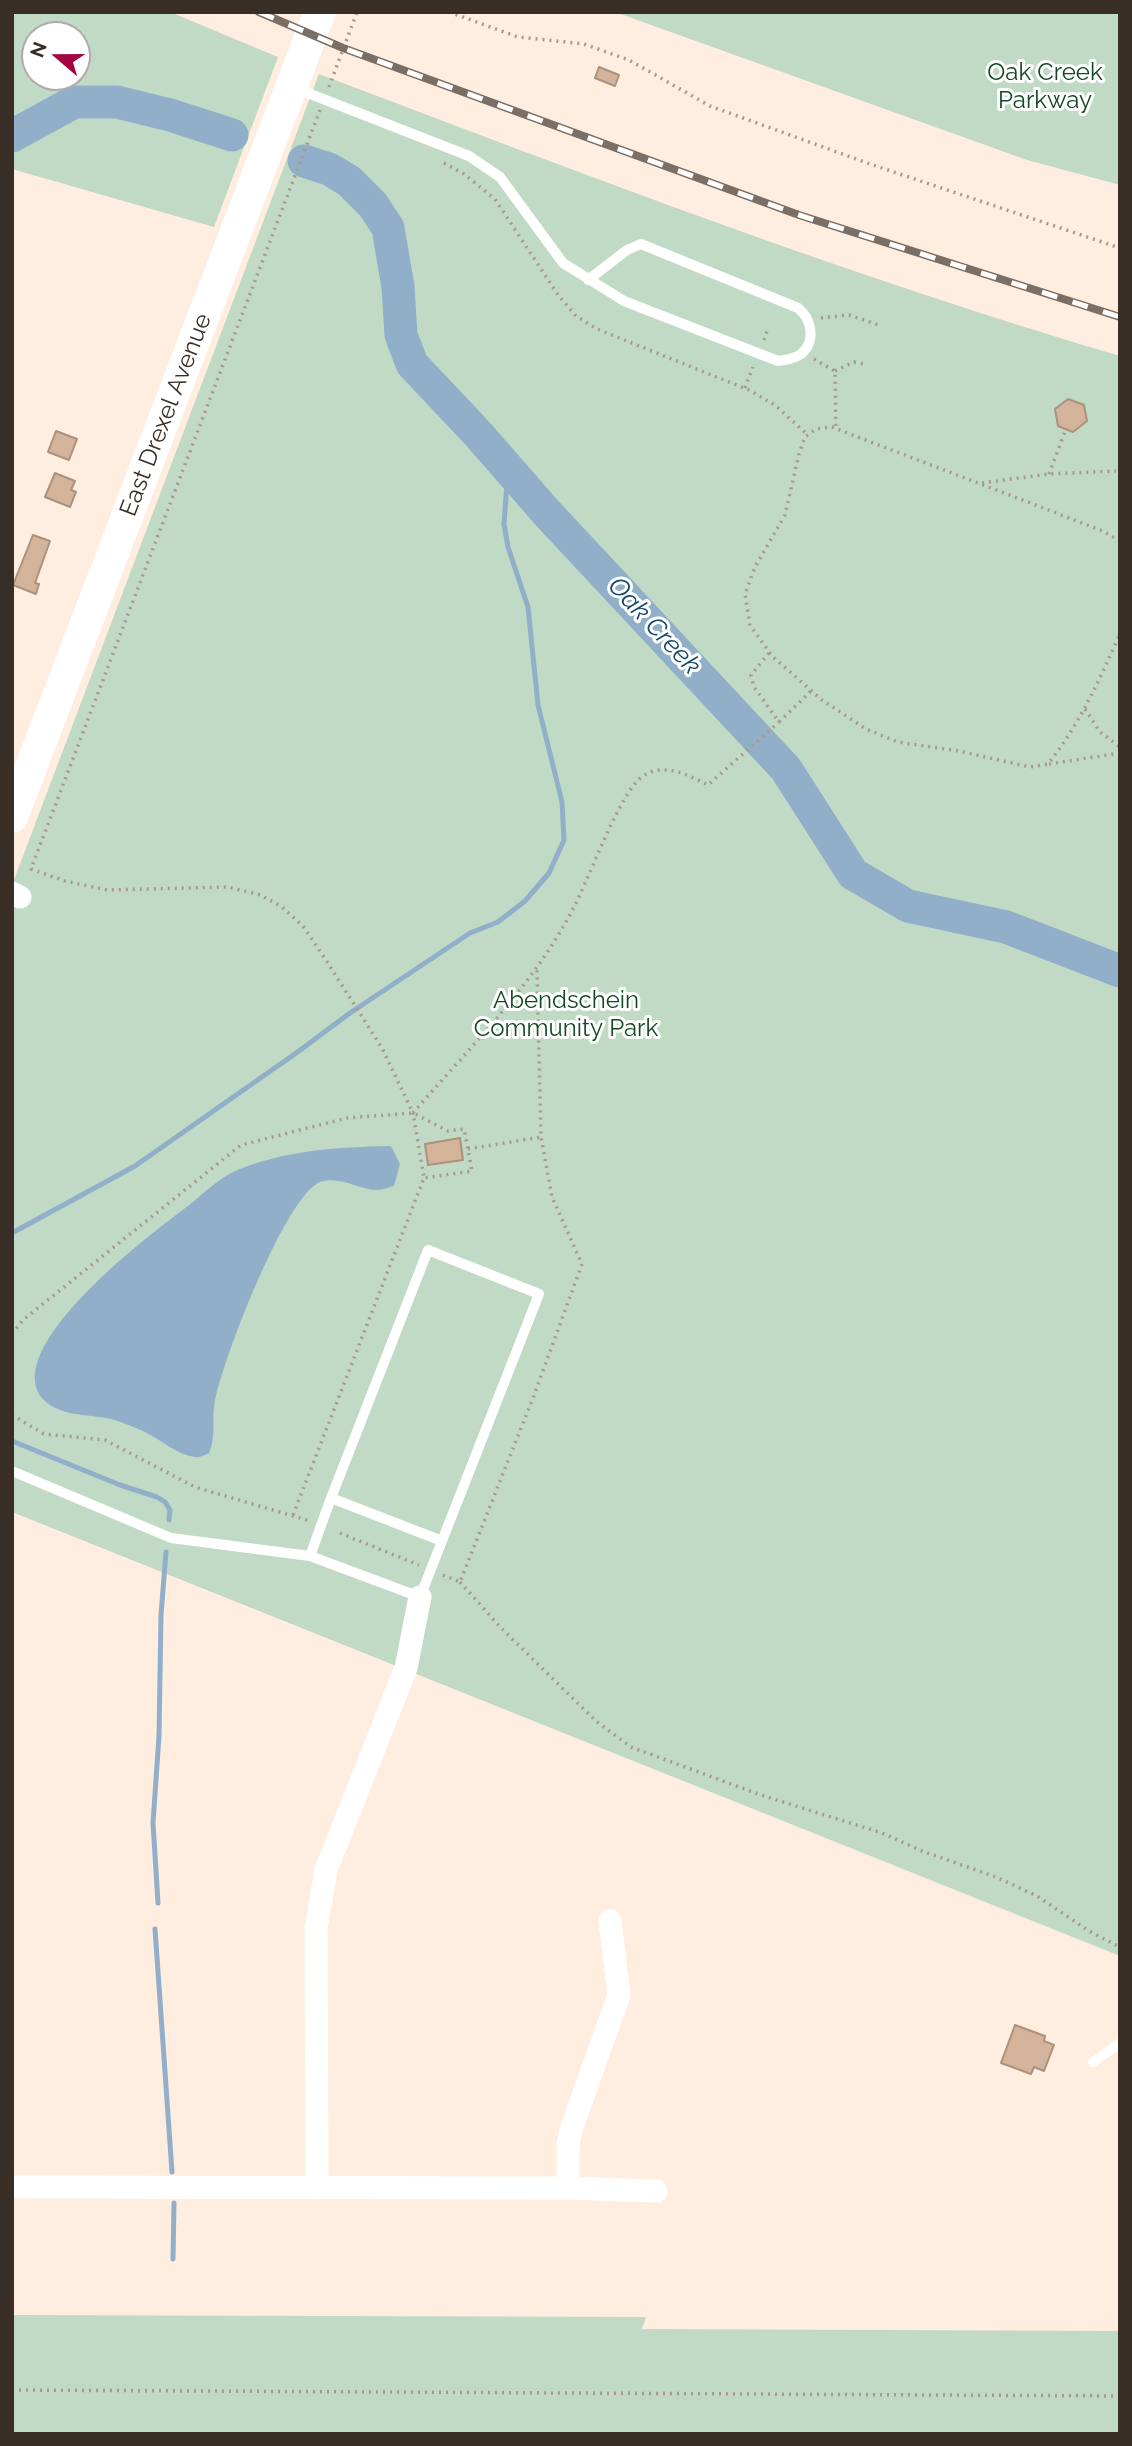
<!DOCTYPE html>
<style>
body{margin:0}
#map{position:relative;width:1132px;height:2446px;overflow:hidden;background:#ffeddf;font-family:Raleway,sans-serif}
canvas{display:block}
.frame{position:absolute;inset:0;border:14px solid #392e26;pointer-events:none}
.north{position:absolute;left:21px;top:21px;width:70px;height:70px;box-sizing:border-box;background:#fff;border:2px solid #b0aba8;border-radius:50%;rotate:290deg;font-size:19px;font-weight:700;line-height:28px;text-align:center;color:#392e26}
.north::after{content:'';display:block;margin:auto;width:24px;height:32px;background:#a20541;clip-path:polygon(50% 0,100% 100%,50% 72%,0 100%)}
</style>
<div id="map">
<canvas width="1132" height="2446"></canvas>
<div class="frame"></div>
<div class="north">N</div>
</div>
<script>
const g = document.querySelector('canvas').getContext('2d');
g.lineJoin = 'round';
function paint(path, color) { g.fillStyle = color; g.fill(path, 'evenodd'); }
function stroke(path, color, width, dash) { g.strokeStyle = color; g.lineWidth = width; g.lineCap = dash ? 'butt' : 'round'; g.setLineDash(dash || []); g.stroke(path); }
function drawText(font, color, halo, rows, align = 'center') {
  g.font = font + ' Raleway,sans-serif'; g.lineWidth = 6; g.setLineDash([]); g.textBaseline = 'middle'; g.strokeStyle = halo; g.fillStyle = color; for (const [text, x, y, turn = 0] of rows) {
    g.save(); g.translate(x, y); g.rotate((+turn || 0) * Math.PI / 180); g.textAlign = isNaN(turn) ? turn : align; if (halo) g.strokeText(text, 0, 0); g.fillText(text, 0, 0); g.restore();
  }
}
const green = new Path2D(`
 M12 12H170L278 57 214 227 12 169ZM77 35V77H35V35Z
 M615 12H1120V185L1027 160Z
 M319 74C583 174 848 276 1120 356V1956L12 1512V885Z
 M12 2315 646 2317 642 2329 1120 2331V2434H12Z`);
const water = new Path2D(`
 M391 1146 400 1164 394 1186C389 1187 383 1190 378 1190 359 1190 340 1175 320 1182 285 1196 220 1366 214 1406 212 1423 216 1437 209 1453 205 1455 199 1458 195 1457 178 1455 162 1441 147 1433 140 1429 131 1426 123 1423 99 1412 62 1420 43 1399 0 1348 148 1236 184 1209 200 1197 217 1179 235 1171 285 1150 338 1147 391 1146Z`);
const stream = new Path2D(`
 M12 1233 135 1166 299 1051 350 1013 470 933 498 922 525 901 549 873 564 840 562 802 538 705 528 607 508 547 504 524 508 469
 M12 1441 120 1485 157 1497 165 1502 170 1510 169 1520
 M158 1903 153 1823 159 1736 161 1615 166 1552
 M155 1929 172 2172
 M173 2259 174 2203`);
const river = new Path2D(`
 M12 136 74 102H117L170 115 232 135
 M304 161 329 169 349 181 373 205 388 228 398 287 401 335 412 364 478 434 547 513 786 769 853 874 908 906 1006 927 1120 971`);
const building = new Path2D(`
 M599 67 619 75 615 86 595 78Z
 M1068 399 1084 405 1087 421 1073 432 1058 426 1055 409Z
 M56 431 77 439 69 460 48 452Z
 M55 473 75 481 71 490 76 492 70 507 45 497Z
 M33 535 50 541 35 583 39 584 36 594 13 585Z
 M460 1138 463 1160 428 1165 425 1144Z
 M1015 2025 1045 2036 1044 2041 1054 2045 1044 2071 1034 2067 1031 2074 1001 2063Z`);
const path = new Path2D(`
 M449 12 518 37 584 44 629 60 710 106 870 164 1120 248
 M329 87 357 12
 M320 110 31 869 65 881 107 890 228 887 261 895 282 907 303 926 322 954 382 1048 413 1113C470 1047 534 985 574 907 589 879 620 791 643 776 665 762 688 775 708 785L779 722
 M444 163 464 174 495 199 558 295 576 316 597 329 749 390 775 405 808 435
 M821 318 849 315 879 325
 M764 340 767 331
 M814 359 835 371 836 429
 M835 371 854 362 863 364
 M745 388 753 367
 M1049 474 1066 429
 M982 483 1049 474 1116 471
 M1120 541 1103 531 832 427 816 429 805 437 799 454 785 515 755 567 745 594 750 625 772 656 822 700 866 729 898 742 959 751 1030 767 1048 764C1081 722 1098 682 1120 634
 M769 653 751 675 754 687 779 722 811 691
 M1085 709 1100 732 1120 747
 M1049 764 1120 753
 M468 1149 541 1137
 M12 1334 23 1320 241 1145 347 1118 413 1113 448 1131 464 1129 472 1171 424 1178
 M12 1415 44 1434 105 1440 195 1487 310 1521
 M293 1515 424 1178 413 1113
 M340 1533 419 1565
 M443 1575 460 1582 533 1398 582 1264 552 1197 541 1137 537 970
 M460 1582 501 1628 597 1722 631 1747 761 1795 882 1833 922 1851 996 1877 1037 1896 1089 1931 1120 1947
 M12 2390 1120 2396`);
const lane = new Path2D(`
 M295 88 469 156 500 177 563 263 624 301 778 361C786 360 794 359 801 354 816 342 812 319 798 308L641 244 627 250 588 280
 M12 1471 171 1538 310 1556 420 1597 539 1294 428 1250 331 1498 442 1541
 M310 1556 331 1498
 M1093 2062 1120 2043`);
const street = new Path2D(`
 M12 893 20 897
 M12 2187 568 2188 656 2191
 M317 2188 316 1928 326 1870 406 1668 420 1597
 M568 2188V2145L572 2127 619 1995 610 1921`);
const secondary = new Path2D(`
 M12 817 320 12`);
const rail = new Path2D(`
 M259 12 343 48 799 215 1120 317`);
const parkNames = [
 ["Oak Creek",1045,73],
 ["Parkway",1045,101],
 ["Abendschein",566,1001],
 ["Community Park",566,1029]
];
const streetNames = [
 ["East Drexel Avenue",166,415,-69]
];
const waterNames = [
 ["Oak Creek",654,626,47]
];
paint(green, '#c0dac5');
paint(water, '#91afc9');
stroke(stream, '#91afc9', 5);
stroke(river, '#91afc9', 33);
paint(building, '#d4b39b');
stroke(building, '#ac917c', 2);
stroke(path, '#a8998e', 3.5, [2, 5]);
stroke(lane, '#fff', 10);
stroke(street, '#fff', 23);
stroke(secondary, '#fff', 32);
stroke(rail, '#7b6e64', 8);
stroke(rail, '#fff', 5, [16]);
drawText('24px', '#144723', '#fff', parkNames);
drawText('24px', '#392e26', '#fff', streetNames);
drawText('italic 26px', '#17476c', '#fff', waterNames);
</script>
